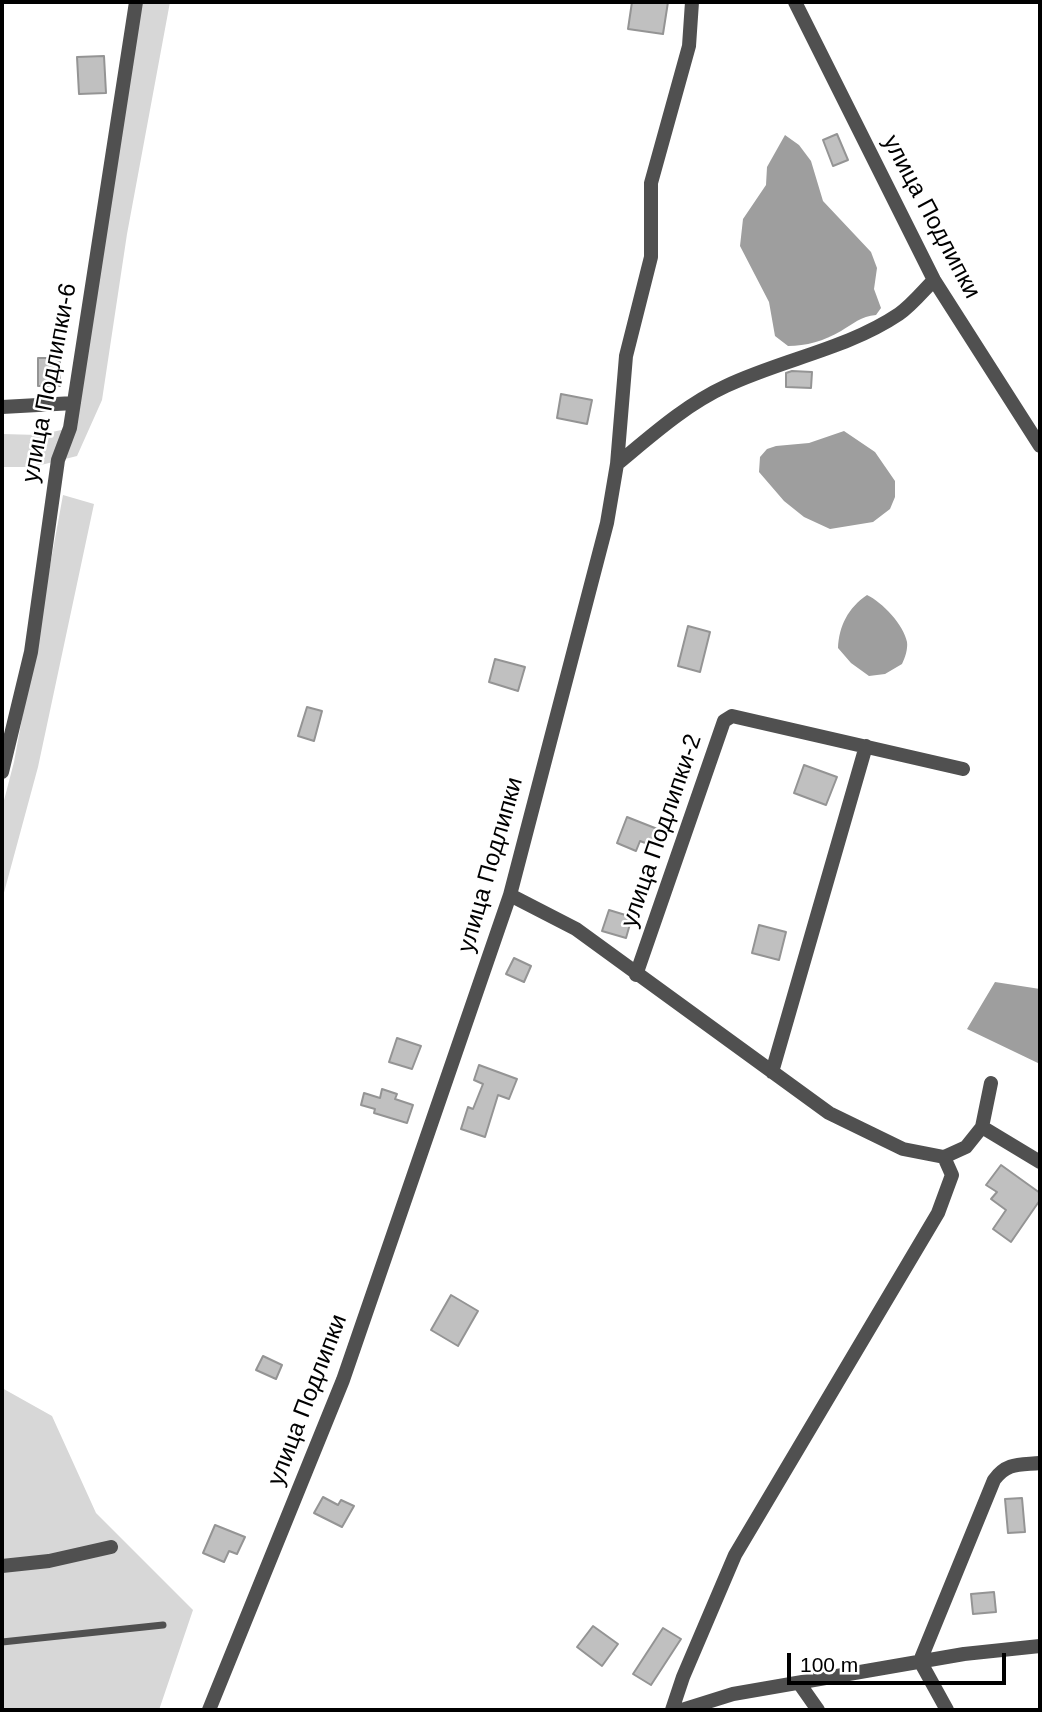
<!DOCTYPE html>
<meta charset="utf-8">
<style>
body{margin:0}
#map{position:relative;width:1042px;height:1712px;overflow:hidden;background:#fff;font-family:Helvetica,sans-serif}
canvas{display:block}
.frame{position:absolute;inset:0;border:4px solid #000;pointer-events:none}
.scale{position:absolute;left:787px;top:1653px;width:219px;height:32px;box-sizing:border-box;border:4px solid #000;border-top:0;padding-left:9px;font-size:21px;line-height:24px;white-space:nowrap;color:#000;-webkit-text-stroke:5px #fff;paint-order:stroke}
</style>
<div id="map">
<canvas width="1042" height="1712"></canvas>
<div class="frame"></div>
<div class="scale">100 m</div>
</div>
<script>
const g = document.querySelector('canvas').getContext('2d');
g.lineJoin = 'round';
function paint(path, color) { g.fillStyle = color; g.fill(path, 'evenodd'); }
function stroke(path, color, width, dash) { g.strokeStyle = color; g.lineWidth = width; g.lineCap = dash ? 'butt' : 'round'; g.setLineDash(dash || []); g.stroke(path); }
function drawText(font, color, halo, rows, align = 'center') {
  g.font = font + ' Helvetica,sans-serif'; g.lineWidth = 5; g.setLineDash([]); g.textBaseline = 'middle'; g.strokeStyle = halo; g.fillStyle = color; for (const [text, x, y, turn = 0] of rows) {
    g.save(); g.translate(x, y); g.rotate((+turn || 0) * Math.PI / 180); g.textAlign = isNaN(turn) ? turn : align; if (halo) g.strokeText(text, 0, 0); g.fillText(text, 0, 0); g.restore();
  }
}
const green = new Path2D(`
 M141 2H170L127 234 102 400 77 456 33 467H2V434L39 435 70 428Z
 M63 495 94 504 38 767 2 900V808L14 762Z
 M2 1388 52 1416 96 1513 193 1610 159 1710H2Z`);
const water = new Path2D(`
 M785 135 799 145 811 161 823 201 871 252 877 268 874 289 881 308 876 315C861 316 853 324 841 331 824 341 806 346 788 346L775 336 769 302 740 246 743 219 766 185 767 167Z
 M844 431 875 452 895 481V497L890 509 873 522 830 529 804 517 784 501 759 472 760 457 767 449 776 446 809 443Z
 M867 595C882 602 904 625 907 642 908 649 905 658 902 664L885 674 869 676 851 663 838 648C839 626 848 608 867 595Z
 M995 982 1040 989V1064L967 1029Z`);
const building = new Path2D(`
 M632 2H668L663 34 628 29Z
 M104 56 106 93 79 94 77 57Z
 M837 134 848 160 833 166 823 140Z
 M38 358H60V386H38Z
 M792 371 812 372 811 388 786 387V373Z
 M561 394 592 400 587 424 557 418Z
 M688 626 710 632 700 672 678 666Z
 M495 659 525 667 518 691 489 682Z
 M307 707 322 711 314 741 298 736Z
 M804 765 837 777 826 805 794 793Z
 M627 817 660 830 653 846 640 841 636 851 617 843Z
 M609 910 632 917 626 938 602 931Z
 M759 925 786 932 779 960 752 953Z
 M514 958 531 966 524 982 506 974Z
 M397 1038 421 1046 412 1069 389 1062Z
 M479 1065 517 1079 509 1099 498 1095 485 1137 461 1129 468 1107 473 1109 483 1084 474 1080Z
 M382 1089 397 1094 395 1099 413 1105 407 1123 374 1113 375 1109 361 1105 364 1093 380 1098Z
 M1001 1165 1040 1193V1200L1011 1242 993 1229 1006 1210 991 1199 997 1192 986 1185Z
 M451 1295 478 1311 458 1346 431 1330Z
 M263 1356 282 1365 276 1379 256 1370Z
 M323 1497 338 1505 341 1500 354 1506 342 1527 314 1513Z
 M1022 1498 1025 1532 1008 1533 1005 1499Z
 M215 1525 245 1537 237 1554 229 1551 224 1562 203 1553Z
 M994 1592 996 1612 973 1614 971 1594Z
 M593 1626 618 1644 602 1666 577 1647Z
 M663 1628 681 1639 651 1685 633 1674Z`);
const service = new Path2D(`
 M2 1642 163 1625`);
const minor = new Path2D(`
 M795 2 934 280 1040 446
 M2 407 74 403
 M617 464C651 436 685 405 726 386 783 359 847 349 899 314 912 305 923 291 934 280
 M2 772 31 652 58 460 70 428 136 2
 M510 895 576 929 829 1113 903 1149 944 1157 966 1147 982 1127 991 1083
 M636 975 724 721 732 716 963 769
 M772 1072 866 746
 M982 1127 1040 1162
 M2 1566 49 1561 111 1547
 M920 1661 994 1480C1007 1462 1020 1465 1040 1463
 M920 1661 947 1710
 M799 1683 818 1710
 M209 1710 343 1380 510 895 607 523 617 464 626 356 651 257V183L689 46 692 2
 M672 1710 683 1677 735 1555 938 1213 952 1175 944 1157
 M682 1710 733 1694 964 1654 1040 1646`);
const streetNames = [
 ["улица Подлипки",931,217,62],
 ["улица Подлипки-6",50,383,-79],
 ["улица Подлипки-2",662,831,-71],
 ["улица Подлипки",491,865,-74],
 ["улица Подлипки",308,1400,-69]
];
paint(green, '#d7d7d7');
paint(water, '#9e9e9e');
paint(building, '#c0c0c0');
stroke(building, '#949494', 2);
stroke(service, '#505050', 7);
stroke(minor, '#505050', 14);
drawText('24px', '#000', '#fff', streetNames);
</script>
